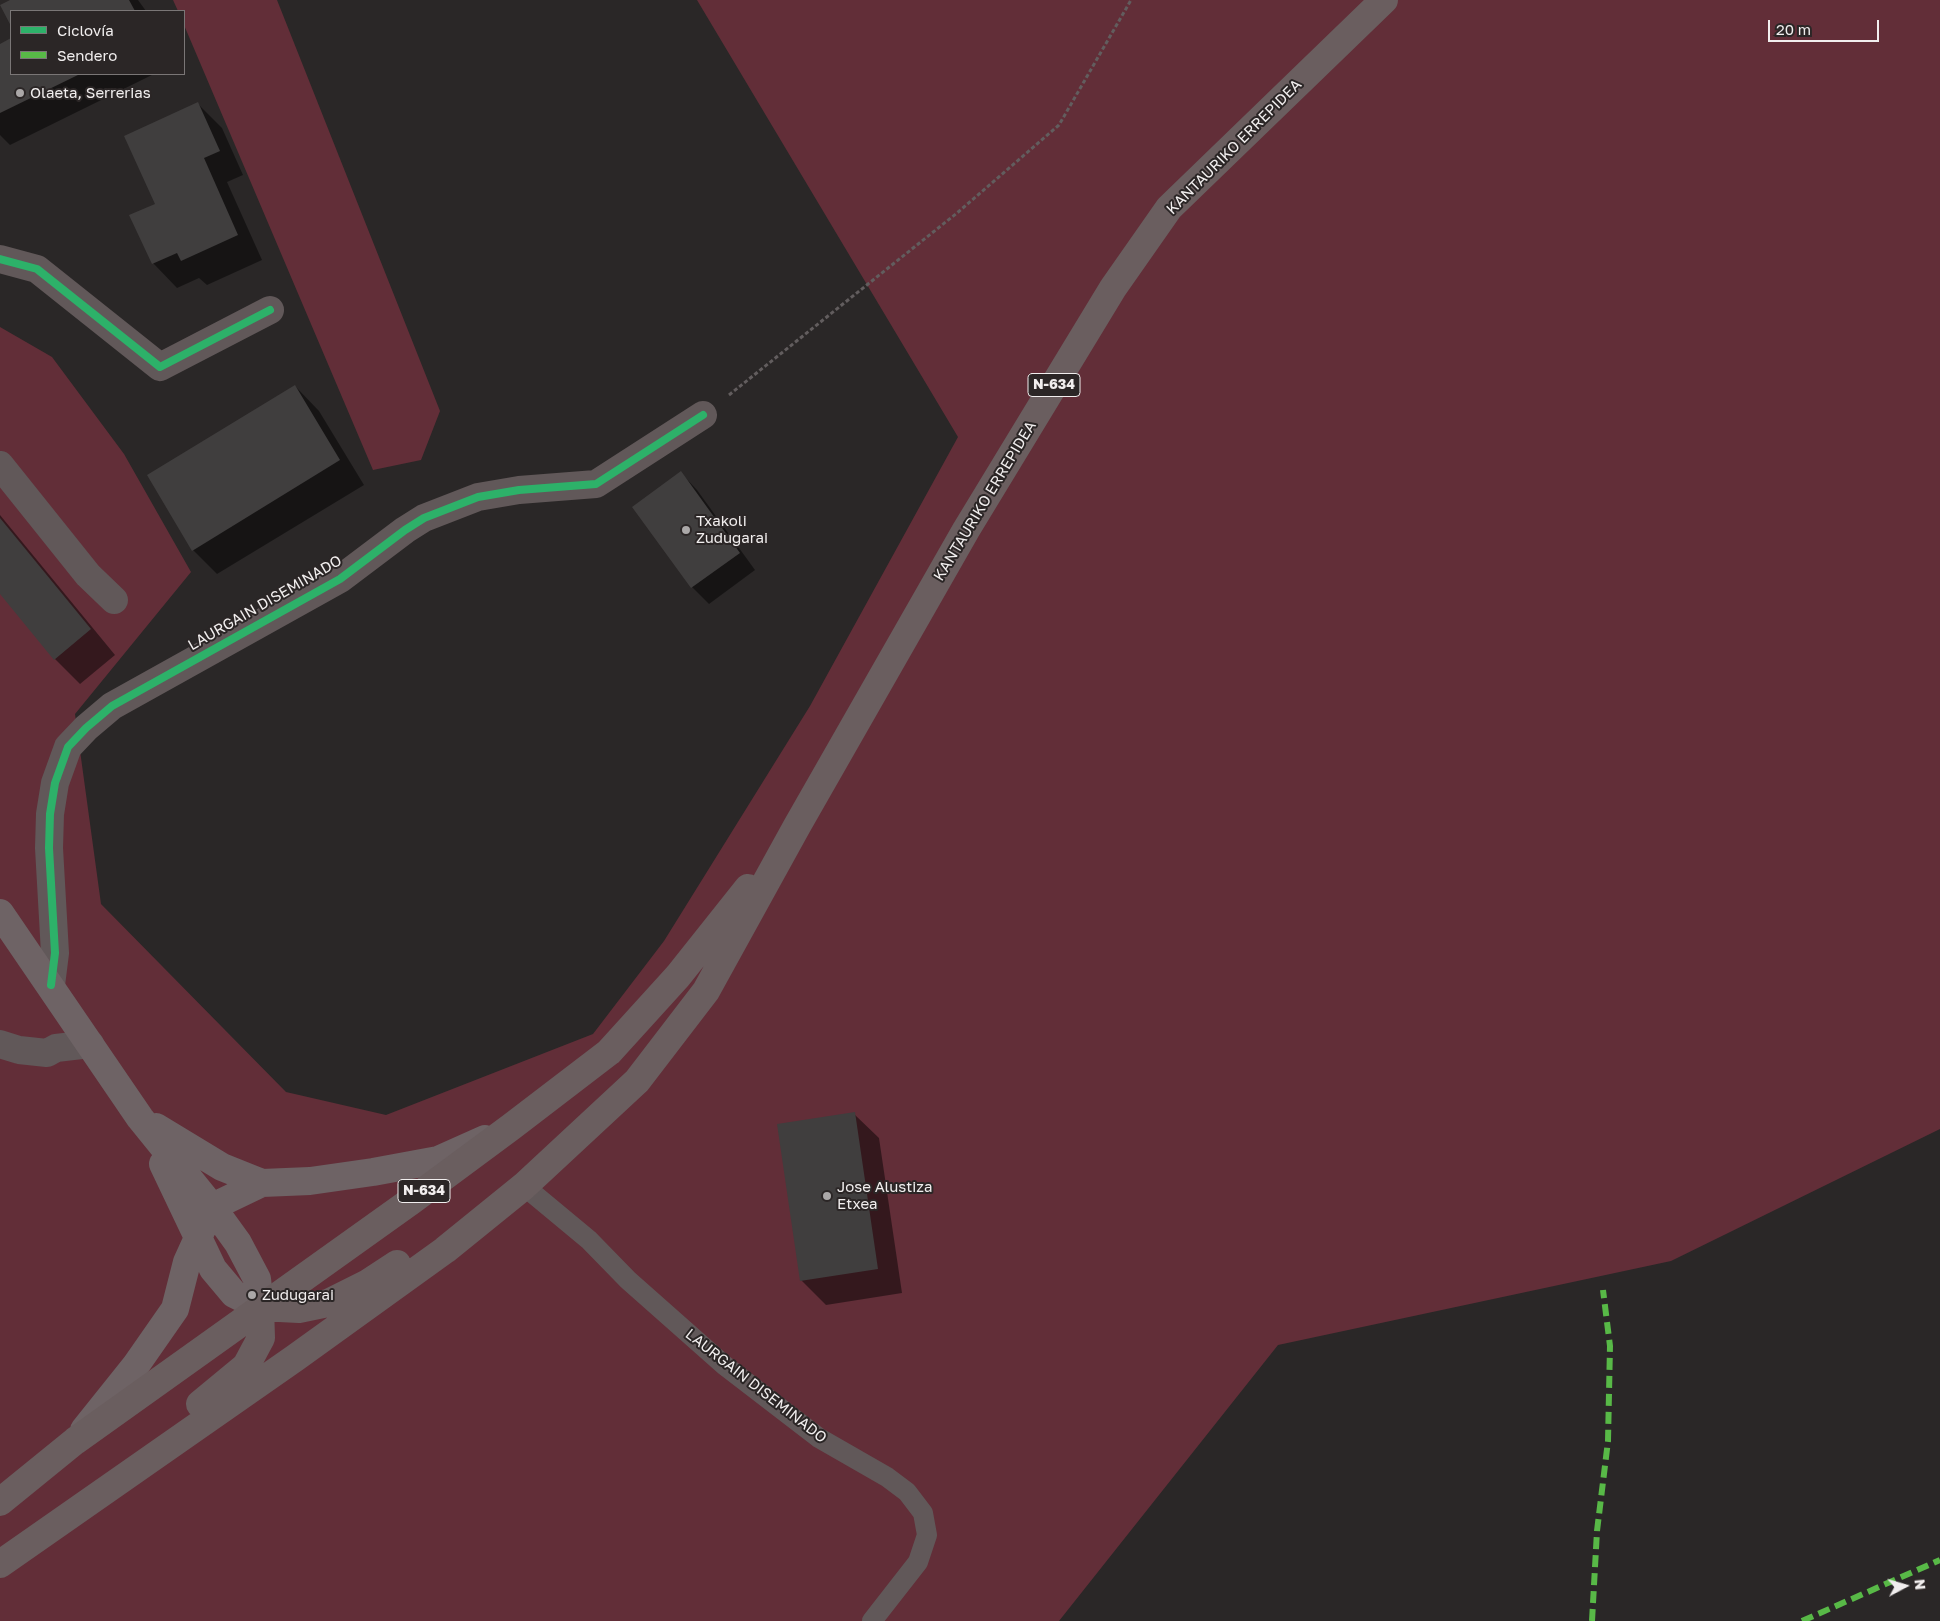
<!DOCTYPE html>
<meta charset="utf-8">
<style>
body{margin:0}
#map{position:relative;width:1940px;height:1621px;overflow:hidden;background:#2a2727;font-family:"Golos Text",sans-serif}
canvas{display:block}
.legend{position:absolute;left:10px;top:10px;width:175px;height:65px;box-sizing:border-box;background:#2b2626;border:1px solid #7a7676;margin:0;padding:6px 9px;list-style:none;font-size:15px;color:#f1eeee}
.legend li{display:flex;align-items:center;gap:10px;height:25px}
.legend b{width:25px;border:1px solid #7a7676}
.north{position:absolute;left:1880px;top:1561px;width:50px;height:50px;-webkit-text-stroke:4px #2b2626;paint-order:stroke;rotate:84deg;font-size:14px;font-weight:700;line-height:20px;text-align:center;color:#f1eeee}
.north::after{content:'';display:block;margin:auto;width:18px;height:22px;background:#f1eeee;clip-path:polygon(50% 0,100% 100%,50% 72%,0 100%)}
.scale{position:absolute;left:1768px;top:20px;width:111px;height:22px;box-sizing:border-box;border:2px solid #f1eeee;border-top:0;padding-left:6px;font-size:15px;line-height:18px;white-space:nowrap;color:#f1eeee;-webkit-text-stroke:4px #2b2626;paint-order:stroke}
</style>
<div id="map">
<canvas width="1940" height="1621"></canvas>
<ul class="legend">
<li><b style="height:6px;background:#2db169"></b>Ciclovía</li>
<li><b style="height:6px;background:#58b947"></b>Sendero</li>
</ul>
<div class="north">N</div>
<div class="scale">20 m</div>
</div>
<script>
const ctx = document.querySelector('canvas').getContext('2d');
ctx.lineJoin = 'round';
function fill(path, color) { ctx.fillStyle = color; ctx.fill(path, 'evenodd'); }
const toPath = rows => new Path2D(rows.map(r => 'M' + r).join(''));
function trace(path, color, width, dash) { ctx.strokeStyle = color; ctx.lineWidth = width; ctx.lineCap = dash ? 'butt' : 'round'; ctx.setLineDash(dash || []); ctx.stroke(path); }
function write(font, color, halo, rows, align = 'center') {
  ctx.font = font + ' "Golos Text",sans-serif'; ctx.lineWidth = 4; ctx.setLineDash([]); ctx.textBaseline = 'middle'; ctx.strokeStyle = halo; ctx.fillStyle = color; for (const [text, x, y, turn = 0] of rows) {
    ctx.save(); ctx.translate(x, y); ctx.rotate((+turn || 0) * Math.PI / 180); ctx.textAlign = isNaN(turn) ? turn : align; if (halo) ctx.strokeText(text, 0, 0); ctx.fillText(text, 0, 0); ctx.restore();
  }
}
const green = toPath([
 [173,0,277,0,440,411,421,460,373,470,184,25,184,11,178,11],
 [697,0,1940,0,1940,1129,1671,1261,1278,1345,1059,1621,0,1621,0,327,52,357,124,454,191,572,75,714,101,904,286,1092,386,1115,593,1034,664,941,810,706,958,437]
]);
const shadow = toPath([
 [13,0,138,0,146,11,11,11,11,23,2,5],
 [11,39,11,74,154,74,10,145,0,135,0,45],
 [198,104,222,128,243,175,227,182,262,260,207,285,199,278,177,288,153,263,156,204],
 [295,386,319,411,364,485,217,574,193,550],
 [681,473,697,490,755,570,709,604,692,587,634,507],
 [0,515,115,655,80,684,55,659,0,592],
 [854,1114,879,1138,902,1293,826,1305,801,1280]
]);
const building = toPath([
 [10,0,129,0,135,11,11,11,11,26,0,5],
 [11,38,11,74,80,74,0,113,0,44],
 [198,102,220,151,204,158,238,235,181,261,177,253,152,264,129,215,155,204,124,136],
 [295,385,340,460,192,551,147,475],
 [681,471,740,553,691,588,632,507],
 [0,518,91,629,54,660,0,594],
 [855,1112,878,1269,800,1281,777,1124]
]);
const path = toPath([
 [729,395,957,213,1059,125,1131,0]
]);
const lane = toPath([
 [524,1186,589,1240,628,1280,724,1365,819,1438,887,1477,907,1492,923,1513,927,1535,918,1562,872,1621]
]);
const street = toPath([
 [0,259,37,269,160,367,270,310],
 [0,465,88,575,114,600],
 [51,985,55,953,49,848,50,814,55,783,68,747,86,728,112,706,340,579,405,530,424,518,478,497,519,490,596,484,703,415],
 [0,1044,19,1050,47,1053,56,1048,90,1044]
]);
const secondary = toPath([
 [0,913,140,1118,212,1207,238,1243,257,1279,260,1307],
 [156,1127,222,1167,262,1183,310,1181,373,1172,438,1160,485,1139],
 [163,1164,213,1269,234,1294,260,1307],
 [84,1430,136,1365,175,1309,187,1262,212,1207,262,1183]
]);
const highway = toPath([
 [200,1404,246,1366,261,1338,260,1307,299,1309,328,1303,368,1283,397,1264],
 [0,1502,75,1441,411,1201,511,1127,609,1052,678,976,748,888],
 [0,1564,295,1358,445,1250,524,1186,637,1081,706,991,797,826,966,530,1113,288,1169,208,1384,0]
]);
const quiet = toPath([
 [1592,1621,1597,1531,1608,1441,1610,1346,1603,1290],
 [1802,1621,1940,1560]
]);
const cycleway = toPath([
 [0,259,37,269,160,367,270,310],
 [51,985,55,953,49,848,50,814,55,783,68,747,86,728,112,706,340,579,405,530,424,518,478,497,519,490,596,484,703,415]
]);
const markers = [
 [20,93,5,"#aba8a8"],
 [686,530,5,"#aba8a8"],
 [827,1196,5,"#aba8a8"],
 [252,1295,5,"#aba8a8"]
];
const shields = [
 [1054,385,52],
 [424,1191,52]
];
const shieldNames = [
 ["N-634",1054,385],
 ["N-634",424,1191]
];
const poiNames = [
 ["Olaeta, Serrerias",30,93],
 ["Txakoli",696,521],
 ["Zudugarai",696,538],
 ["Jose Alustiza",837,1187],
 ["Etxea",837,1204],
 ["Zudugarai",262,1295]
];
const streetNames = [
 ["KANTAURIKO ERREPIDEA",1234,147,-45],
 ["KANTAURIKO ERREPIDEA",985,501,-59],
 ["LAURGAIN DISEMINADO",265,603,-30],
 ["LAURGAIN DISEMINADO",756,1386,38]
];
fill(green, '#622e38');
fill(shadow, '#0007');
fill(building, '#403e3e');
trace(path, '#625d5e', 3, [4, 2.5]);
trace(lane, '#615859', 20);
trace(street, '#615859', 28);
trace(secondary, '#6e6365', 28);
trace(highway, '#6a5e5f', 28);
trace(quiet, '#58b947', 6, [12, 6]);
trace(cycleway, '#2db169', 8);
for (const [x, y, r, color] of markers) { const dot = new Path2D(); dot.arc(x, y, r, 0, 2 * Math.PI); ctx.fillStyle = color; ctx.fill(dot); trace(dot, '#2b2626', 2); }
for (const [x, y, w] of shields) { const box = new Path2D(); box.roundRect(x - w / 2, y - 11.5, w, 23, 4); ctx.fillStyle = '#2b2626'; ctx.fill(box); trace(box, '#f1eeee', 1); }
write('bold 14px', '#f1eeee', null, shieldNames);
write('15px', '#f1eeee', '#2b2626', poiNames, 'left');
write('15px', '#f1eeee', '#2b2626', streetNames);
</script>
